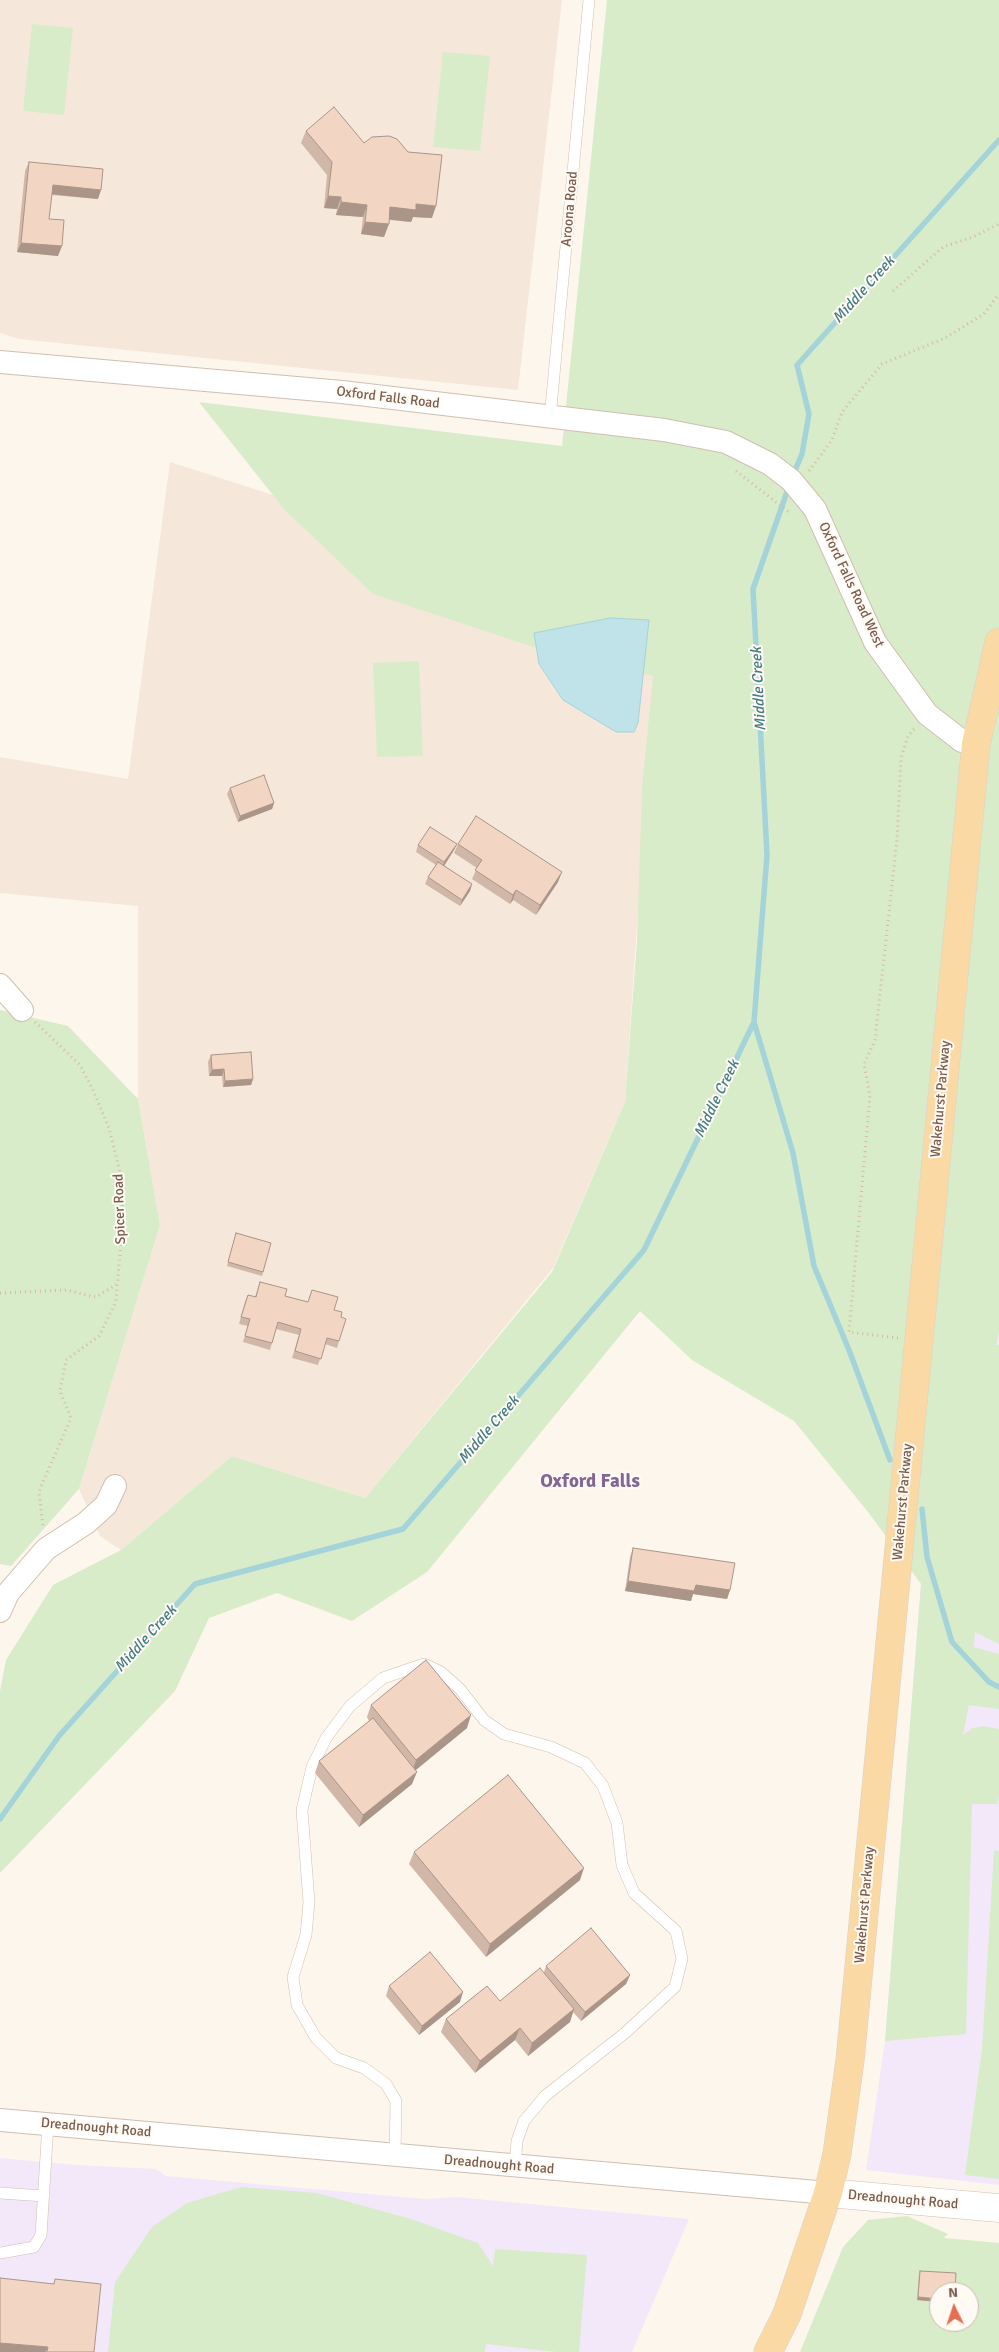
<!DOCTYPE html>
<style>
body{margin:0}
#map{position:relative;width:999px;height:2352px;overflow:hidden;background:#fdf6ec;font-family:Signika,sans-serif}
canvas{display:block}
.north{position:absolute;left:929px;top:2282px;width:50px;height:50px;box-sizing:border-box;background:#fffaf3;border:1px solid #cabbb1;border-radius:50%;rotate:356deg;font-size:14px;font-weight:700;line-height:20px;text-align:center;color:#7a5c4d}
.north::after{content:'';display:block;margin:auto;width:18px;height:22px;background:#e76f51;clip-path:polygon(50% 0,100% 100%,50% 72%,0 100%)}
</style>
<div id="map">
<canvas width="999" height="2352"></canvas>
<div class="north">N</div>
</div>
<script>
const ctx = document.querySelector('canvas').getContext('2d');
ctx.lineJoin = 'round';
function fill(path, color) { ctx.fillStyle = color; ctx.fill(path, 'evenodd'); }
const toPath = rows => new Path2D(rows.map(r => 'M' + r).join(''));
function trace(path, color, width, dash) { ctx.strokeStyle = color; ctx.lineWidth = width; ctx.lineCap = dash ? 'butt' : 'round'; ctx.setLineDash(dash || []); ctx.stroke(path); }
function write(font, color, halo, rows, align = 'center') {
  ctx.font = font + ' Signika,sans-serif'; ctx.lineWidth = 4; ctx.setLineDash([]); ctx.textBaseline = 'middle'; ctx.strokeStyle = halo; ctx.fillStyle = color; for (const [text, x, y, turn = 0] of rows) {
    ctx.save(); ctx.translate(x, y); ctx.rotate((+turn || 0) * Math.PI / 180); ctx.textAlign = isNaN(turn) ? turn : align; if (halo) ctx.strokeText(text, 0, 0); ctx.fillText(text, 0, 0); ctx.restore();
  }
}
const residential = toPath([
 [0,0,562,0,518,390,19,339,0,333],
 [170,462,658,618,625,1102,553,1268,365,1498,232,1456,121,1550,100,1536,79,1489,160,1225,138,1099,138,906,0,893,0,757,128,779]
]);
const education = toPath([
 [999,1330,999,2185,866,2170,885,2041,921,1584,997,1345],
 [0,2158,76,2165,156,2169,166,2176,425,2199,456,2197,689,2219,632,2352,0,2352]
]);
const green = toPath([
 [607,0,999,0,999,1330,997,1345,999,1345,999,1644,975,1632,974,1647,999,1654,999,1709,969,1705,963,1735,973,1728,984,1726,999,1729,999,1798,997,1804,972,1804,966,2034,885,2041,921,1584,868,1512,794,1421,692,1360,640,1311,427,1572,352,1621,277,1593,209,1618,175,1691,0,1873,0,1691,6,1660,53,1585,121,1550,232,1456,365,1498,552,1272,625,1102,637,941,642,788,653,676,527,645,373,594,284,509,199,402,562,446],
 [32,24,73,28,64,115,23,111],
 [443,52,490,56,480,151,433,147],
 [419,661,423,756,377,757,373,663],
 [0,1010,68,1026,138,1099,160,1225,79,1489,11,1566,0,1564],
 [994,1850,999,1851,999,2179,965,2175,982,2049],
 [241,2187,317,2193,411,2219,478,2243,493,2266,495,2249,587,2255,579,2352,557,2352,486,2344,485,2352,108,2352,115,2282,152,2227,187,2203],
 [907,2216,948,2234,944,2238,999,2243,999,2352,800,2352,843,2247,868,2220],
 [939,2292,969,2292,969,2322,939,2322]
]);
const water = toPath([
 [610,618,649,620,638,723,634,732,616,732,563,700,539,664,534,633,610,618]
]);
const stream = toPath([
 [793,475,802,454,809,414,797,365,999,140],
 [754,1022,793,1153,814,1266,849,1350,890,1460],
 [922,1509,927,1557,952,1642,989,1682,999,1687],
 [0,1819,59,1736,195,1584,403,1529,644,1250,754,1022,767,855,753,589,789,486]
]);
const path = toPath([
 [893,291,943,247,973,237,999,224],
 [736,471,790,513],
 [809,471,832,440,842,412,882,364,945,338,984,314,999,294],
 [35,1022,80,1065,93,1090,109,1128,120,1172,123,1216,116,1302,99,1336,66,1360,60,1391,71,1418,39,1491,43,1528],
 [0,1293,66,1290,96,1297,119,1283],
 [898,1338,849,1332,870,1096,864,1064,875,1040,897,839,901,758,908,736,914,729]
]);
const service = toPath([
 [550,418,589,0],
 [395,2155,396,2101,386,2084,364,2068,336,2058,316,2038,297,2005,293,1977,306,1935,309,1902,302,1810,312,1767,326,1738,350,1706,383,1678,424,1664,441,1672,460,1689,484,1720,504,1734,551,1747,585,1763,603,1786,617,1823,622,1865,634,1893,676,1931,682,1959,675,1987,625,2033,545,2096,524,2121,517,2141,515,2166],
 [0,2193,44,2196],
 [0,2253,34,2247,41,2235,48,2124]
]);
const minor = toPath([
 [0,362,342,392,664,430,726,442,770,464,791,480,815,509,875,642,927,714,962,741,976,744],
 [0,985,22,1010],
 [0,1611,8,1593,46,1549,86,1523,106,1505,115,1486],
 [0,2120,828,2193]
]);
const tertiary = toPath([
 [828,2193,999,2208]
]);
const primary = toPath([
 [768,2352,787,2314,828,2193,837,2154,850,2060,976,744,999,642]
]);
const wall = toPath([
 [306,131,364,143,432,218,413,217,411,222,389,220,384,237,361,234,363,217,336,215,337,209,324,208,327,175,301,143],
 [29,162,98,199,52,195,49,219,58,256,17,252,25,171],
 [230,788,274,803,272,809,238,822,227,794],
 [457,844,454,850,444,866,472,884,470,891,460,906,425,884,428,877,436,865,416,852,418,845],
 [458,844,558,882,536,915,513,900,510,904,472,879,477,868,454,853],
 [211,1055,253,1079,251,1085,223,1087,222,1076,209,1076,208,1062],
 [236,1233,271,1243,262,1276,227,1266],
 [260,1282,285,1296,308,1302,312,1290,334,1310,341,1317,339,1341,337,1348,325,1344,318,1365,292,1358,299,1335,276,1329,270,1350,243,1342,248,1326,239,1324,245,1302,248,1295,255,1297],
 [633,1548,730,1590,727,1599,693,1594,691,1601,625,1591,630,1557],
 [371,1705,467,1728,416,1770,412,1784,359,1827,315,1773,319,1761,369,1721,367,1717],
 [414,1852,580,1880,486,1957,409,1864],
 [546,1966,630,1975,626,1984,581,2021,573,2012,570,2022,528,2056,515,2040,475,2073,441,2032,446,2019,500,2001,544,1972],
 [389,1986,460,2002,419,2035,386,1996],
 [920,2271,939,2292,939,2302,917,2300,919,2274]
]);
const shadedWall = toPath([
 [53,185,101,190,98,199,49,194],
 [328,196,341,197,337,209,324,208],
 [341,202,367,205,363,217,336,215],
 [416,204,436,206,432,218,413,217,411,222,386,219,390,207],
 [365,222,389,224,384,237,361,234],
 [21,243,62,246,58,256,17,252],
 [274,803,272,809,238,822,240,816],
 [457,844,454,850,442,869,444,862],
 [562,872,558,882,536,915,540,905],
 [472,884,470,891,460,906,462,900],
 [516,890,513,900,510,904,513,895],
 [224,1069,222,1076,209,1076,212,1070],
 [253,1079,251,1085,223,1087,225,1081],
 [628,1581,696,1585,730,1590,727,1599,693,1594,691,1601,625,1591],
 [471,1715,467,1728,412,1773,416,1760],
 [417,1772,412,1784,359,1827,363,1815],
 [584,1868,580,1880,486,1957,490,1944],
 [630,1975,626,1984,581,2021,585,2012],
 [463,1992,460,2002,419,2035,422,2026],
 [574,2009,570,2022,528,2056,532,2043],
 [520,2028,515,2040,475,2073,480,2061],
 [918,2297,939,2299,939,2302,917,2300],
 [0,2343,48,2347,46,2352,0,2352]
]);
const building = toPath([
 [334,107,364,143,372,137,389,136,397,139,408,152,442,155,436,206,416,204,416,210,390,207,389,224,365,222,367,205,341,202,341,197,328,196,332,162,306,131,334,107],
 [29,162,103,169,101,190,53,185,49,219,64,220,62,246,21,243,29,162],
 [264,775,274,803,240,816,230,788,264,775],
 [476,816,562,872,540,905,516,890,513,895,475,870,482,860,458,844,476,816],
 [430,827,457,844,444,862,418,845,430,827],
 [438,862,472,884,462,900,428,877,438,862],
 [251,1052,253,1079,225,1081,224,1069,212,1070,211,1055,251,1052],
 [236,1233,271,1243,263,1272,228,1262,236,1233],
 [260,1282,287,1289,285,1296,308,1302,312,1290,338,1297,334,1310,342,1312,341,1317,346,1319,339,1341,327,1338,321,1359,295,1351,301,1329,278,1322,272,1343,245,1336,250,1319,241,1317,248,1295,256,1297,260,1282],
 [633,1548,735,1563,730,1590,696,1585,694,1591,628,1581,633,1548],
 [426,1660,471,1715,416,1760,371,1705,426,1660],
 [373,1718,417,1772,363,1815,319,1761,373,1718],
 [508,1775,584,1868,490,1944,414,1852,508,1775],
 [591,1928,630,1975,585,2012,546,1966,591,1928],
 [430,1952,463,1992,422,2026,389,1986,430,1952],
 [540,1968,574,2009,532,2043,520,2028,480,2061,446,2019,487,1986,500,2001,540,1968],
 [920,2271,956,2273,955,2292,939,2292,939,2299,918,2297,920,2271],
 [0,2278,54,2284,55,2279,101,2284,94,2352,47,2352,48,2347,0,2343,0,2278]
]);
const streetNames = [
 ["Aroona Road",570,209,-85],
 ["Oxford Falls Road",388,398,7],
 ["Oxford Falls Road West",851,585,65],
 ["Wakehurst Parkway",941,1099,-85],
 ["Spicer Road",120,1209,-92],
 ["Wakehurst Parkway",903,1502,-85],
 ["Wakehurst Parkway",865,1905,-85],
 ["Dreadnought Road",96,2128,5],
 ["Dreadnought Road",499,2165,5],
 ["Dreadnought Road",903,2200,5]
];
const waterNames = [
 ["Middle Creek",864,290,-48],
 ["Middle Creek",759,689,-93],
 ["Middle Creek",717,1099,-64],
 ["Middle Creek",489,1430,-49],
 ["Middle Creek",146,1639,-48]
];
const districtNames = [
 ["Oxford Falls",590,1482]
];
fill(residential, '#f5e8da');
fill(education, '#f3e8fa');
fill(green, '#d8ecc9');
fill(water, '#bfe3e8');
trace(water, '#a5d3da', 1);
trace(stream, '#a5d3da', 5.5);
trace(service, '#d1beb0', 12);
trace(minor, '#d1beb0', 24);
trace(tertiary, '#d1beb0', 29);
trace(primary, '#dad1cd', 29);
trace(path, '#d9b8a5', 3, [1, 4]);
trace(service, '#fff', 11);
trace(minor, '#fff', 22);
trace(tertiary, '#fff', 28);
trace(primary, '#fbd9a5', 28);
fill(wall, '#d1b7a8');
fill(shadedWall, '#aa9588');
fill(building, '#f3d5c3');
trace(building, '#aa9588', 1);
write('14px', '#7a5c4d', '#fffaf3', streetNames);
write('italic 15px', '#437c86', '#fffaf3', waterNames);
write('bold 19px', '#846695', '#fffaf3', districtNames);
</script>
